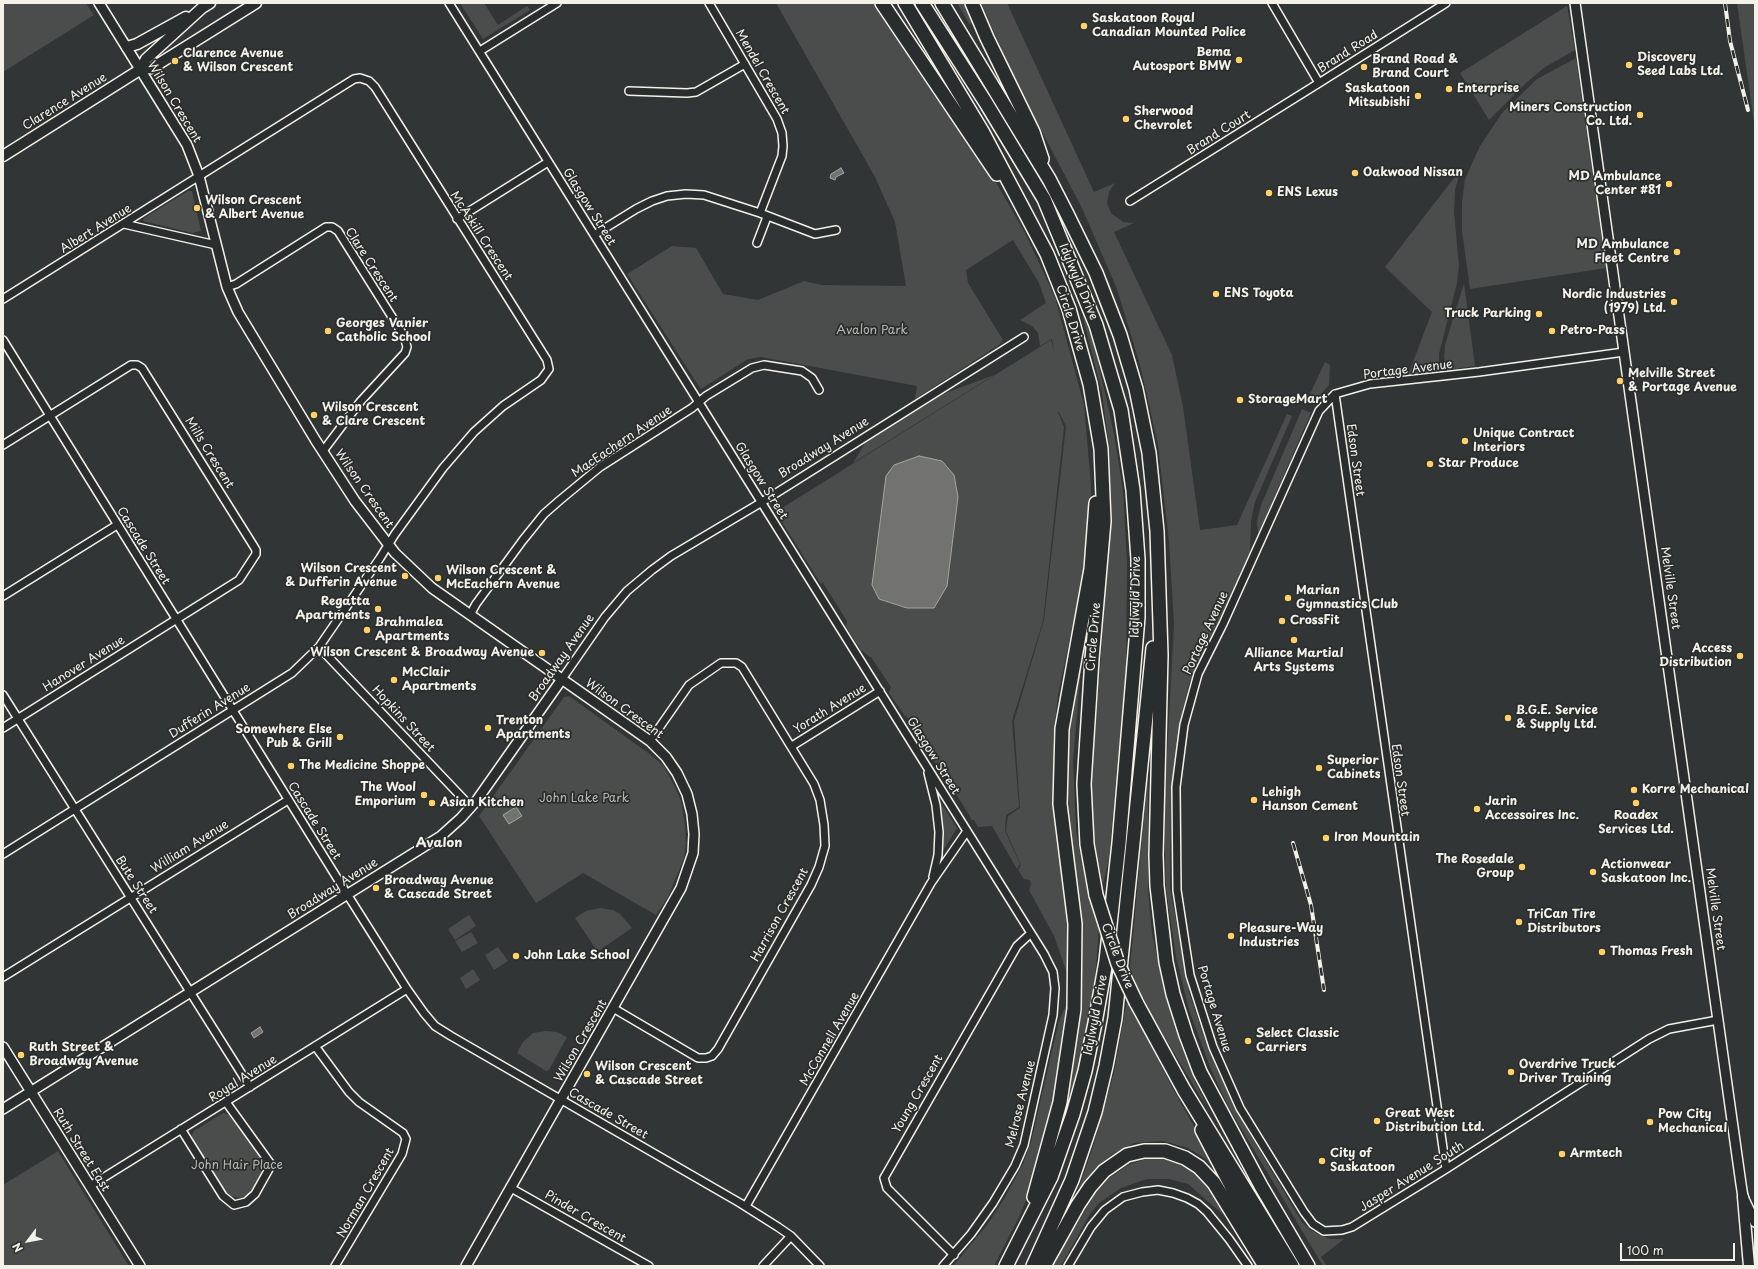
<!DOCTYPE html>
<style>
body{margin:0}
#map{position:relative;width:1758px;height:1269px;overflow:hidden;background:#323535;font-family:"Playpen Sans",sans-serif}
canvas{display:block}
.frame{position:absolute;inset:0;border:4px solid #f4f1e8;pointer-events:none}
.north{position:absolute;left:8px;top:1221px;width:40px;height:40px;-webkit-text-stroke:3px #2a2d2e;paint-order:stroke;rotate:238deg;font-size:11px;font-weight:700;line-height:16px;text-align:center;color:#f4f1e8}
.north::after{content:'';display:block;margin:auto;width:14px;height:18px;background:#f4f1e8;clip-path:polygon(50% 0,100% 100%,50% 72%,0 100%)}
.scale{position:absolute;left:1620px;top:1243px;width:115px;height:18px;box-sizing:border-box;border:2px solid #f4f1e8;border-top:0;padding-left:5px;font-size:12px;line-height:14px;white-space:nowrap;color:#f4f1e8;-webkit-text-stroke:3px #2a2d2e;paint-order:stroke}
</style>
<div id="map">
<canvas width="1758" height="1269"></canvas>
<div class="frame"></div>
<div class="north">N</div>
<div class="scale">100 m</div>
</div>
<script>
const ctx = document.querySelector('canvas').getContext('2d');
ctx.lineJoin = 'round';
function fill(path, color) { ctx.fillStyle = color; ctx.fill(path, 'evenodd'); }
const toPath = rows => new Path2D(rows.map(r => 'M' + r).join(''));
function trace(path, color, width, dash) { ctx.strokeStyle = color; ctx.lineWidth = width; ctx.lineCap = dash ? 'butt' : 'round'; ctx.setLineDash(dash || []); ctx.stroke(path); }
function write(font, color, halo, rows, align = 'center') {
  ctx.font = font + ' "Playpen Sans",sans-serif'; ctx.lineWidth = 3.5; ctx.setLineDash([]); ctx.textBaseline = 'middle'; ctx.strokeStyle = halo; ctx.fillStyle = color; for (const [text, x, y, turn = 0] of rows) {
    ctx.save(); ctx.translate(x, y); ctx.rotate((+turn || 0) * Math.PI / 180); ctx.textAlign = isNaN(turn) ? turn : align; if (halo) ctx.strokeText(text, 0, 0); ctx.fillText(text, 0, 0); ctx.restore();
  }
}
const green = toPath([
 [3,3,86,3,94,15,3,72],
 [460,3,484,3,498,25,527,6,530,10,483,39],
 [776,3,875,3,994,179,1025,233,1055,297,1084,405,1091,485,1091,521,1079,595,1058,695,1053,740,1055,777,1066,891,1068,976,1054,936,1029,890,1031,885,1030,880,1024,879,1018,870,1021,865,1006,831,1008,816,1020,808,1014,721,1044,620,1066,426,1059,412,1062,412,1058,412,1064,427,1043,621,1012,721,1019,807,1006,815,1005,831,1020,864,1017,869,992,826,978,827,974,820,972,820,938,764,935,763,931,752,925,749,924,741,917,730,911,725,911,721,905,716,889,693,891,687,871,657,870,657,860,649,846,627,847,621,823,583,824,581,821,584,775,511,776,508,780,506,782,508,1051,340,1054,351,1052,339,1040,346,1038,333,1032,326,1020,320,1046,303,1039,283,1013,240,966,270,968,283,1003,340,999,345,915,399,917,386,761,357,748,359,701,389,696,382,627,274,672,246,696,248,723,294,758,300,804,281,822,285,906,286,895,222,875,177],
 [957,3,964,3,972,23,970,25],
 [981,3,1007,3,1094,192,1115,183,1109,192,1107,203,1111,213,1123,222,1134,223,1114,232,1172,355,1183,407,1200,530,1237,525,1287,414,1292,416,1255,502,1251,521,1250,553,1189,684,1181,719,1171,792,1170,887,1189,992,1205,1040,1235,1109,1302,1222,1310,1230,1330,1239,1344,1239,1321,1257,1327,1266,1323,1266,1229,1108,1212,1072,1189,1010,1176,957,1166,889,1164,812,1174,624,1169,542,1158,445,1140,365,1117,289,1082,208,1018,86],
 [1737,3,1755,3,1755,130],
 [1567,6,1575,50,1545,67,1526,83,1489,120,1460,73],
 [1576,58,1606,268,1470,289,1462,231,1462,202,1465,179,1480,146,1502,113,1537,79],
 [1461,169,1455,190,1454,212,1459,266,1457,283,1439,354,1439,372,1408,375,1432,312,1385,267],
 [188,191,192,191,201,231,192,233,143,221,144,218],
 [1464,283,1475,366,1446,370,1444,357,1445,345],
 [1078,298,1095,348,1114,434,1123,490,1127,562,1126,667,1109,858,1103,885,1094,838,1091,789,1109,547,1110,454,1102,393],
 [1325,362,1330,365,1329,385,1320,395,1313,398,1309,396],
 [994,375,853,463,865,443,943,394],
 [1302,409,1311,413,1258,534,1257,521,1261,505],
 [1085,620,1073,761,1076,831,1085,880,1099,930,1093,1000,1082,1055,1066,1109,1064,1108,1073,1060,1078,1018,1071,844,1066,763,1066,738],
 [569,696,651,755,664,766,676,789,681,801,685,825,686,844,684,858,668,897,656,915,583,873,536,903,479,816,564,697],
 [1148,774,1148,891,1152,933,1164,990,1176,1031,1196,1083,1209,1111,1159,1028,1137,986,1130,967],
 [940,801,957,828,941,854,943,827],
 [600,908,613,910,620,914,632,928,600,950,596,949,575,918,586,911],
 [469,915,476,926,455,940,448,929],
 [471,932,478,943,462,952,455,941],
 [498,947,508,961,494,970,485,955],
 [473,969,480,980,466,989,460,978],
 [1127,1000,1177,1096,1223,1178,1206,1159,1188,1148,1163,1141,1134,1143,1113,1154,1094,1170,1081,1188,1079,1187,1092,1150,1114,1073],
 [1068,1005,1058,1084,1033,1184,1019,1217,994,1266,953,1266,987,1225,1004,1199,1023,1164,1031,1142,1059,1021,1065,1007],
 [546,1031,557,1032,567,1037,549,1070,546,1071,517,1053,523,1042,533,1033],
 [223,1113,229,1115,265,1163,262,1175,252,1192,241,1198,230,1196,223,1189,192,1139,192,1135,194,1131],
 [58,1151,59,1153,129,1266,3,1266,3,1185],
 [1151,1157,1174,1159,1194,1171,1209,1186,1257,1266,1227,1218,1188,1184,1169,1179,1147,1179,1121,1188,1099,1203,1090,1214,1061,1266,1052,1266,1095,1194,1109,1178,1128,1165]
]);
const water = toPath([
 [841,168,844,173,836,177,835,180,830,178,831,174,841,168],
 [919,456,942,461,954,475,958,497,947,586,934,608,907,608,879,599,872,585,886,476,894,465,919,456],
 [516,807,522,816,509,824,503,815,516,807],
 [260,1027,263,1032,254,1038,251,1033,260,1027]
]);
const minor = toPath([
 [449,3,1044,954,1053,972,1055,988,1053,1015,1024,1145,1015,1166,993,1203,971,1234,943,1266],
 [1272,3,1319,83,1446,3],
 [480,51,557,3],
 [629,91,687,93,696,92,745,64],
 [1130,201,1319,83],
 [760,213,815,234,836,230],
 [457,219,548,162],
 [124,224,216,245],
 [594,235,636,209,652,201,667,196,686,194,704,195,760,213,782,156,783,146,782,133,777,119,709,3],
 [757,243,767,217],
 [227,287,236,284,326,227,332,227,338,231,404,336,407,347,405,353,360,402,323,451],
 [3,299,354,79,360,78,369,81,375,87,547,360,549,369,541,380,503,406,474,432,443,468,395,534,380,558,319,647,292,673,3,854],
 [3,340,347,894,407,989,424,1013,435,1026,451,1036,740,1203,778,1227,791,1236,820,1266],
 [1624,352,1479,372,1370,384,1335,394,1319,411,1223,624,1198,674,1184,725,1176,787,1177,890,1190,975,1213,1047,1240,1108,1304,1212,1313,1224,1324,1231,1342,1230,1352,1227,1446,1169,1649,1039,1669,1029,1718,1020],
 [1335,394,1446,1169],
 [3,445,131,365,137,365,142,368,253,545,256,550,256,554,239,580,3,728],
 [3,596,117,525],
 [470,615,476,604,523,540,544,514,560,500,600,467,692,408,706,396,752,368,764,365,802,371,812,378,819,390],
 [319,647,471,807],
 [562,679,605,617,627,591,652,570,671,556,762,502,1024,337],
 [3,695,250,1087],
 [792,746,880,691],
 [928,773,936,805,939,832,938,855,933,877],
 [3,977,288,800],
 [613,1008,698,1058,706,1058,712,1056,718,1049,811,885,819,867,825,846,824,825,820,800,814,784,742,667,736,663,721,663,689,685,650,741],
 [315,1046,349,1092,359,1102,403,1133,406,1139,402,1154,335,1266],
 [181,1129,223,1196,234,1205,246,1202,255,1194,269,1169,270,1163,226,1102],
 [90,1186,407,989],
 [511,1188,649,1266],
 [746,1206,931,883,967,831],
 [954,1255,887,1188,884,1178,1017,946,1030,934],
 [763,1266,791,1236],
 [1068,1266,1091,1227,1105,1210,1123,1197,1142,1192,1158,1190,1173,1193,1187,1198,1198,1204,1207,1212,1229,1239,1248,1266]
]);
const tertiary = toPath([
 [99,3,187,145,199,176,227,287,238,312,316,441,355,501,395,553,432,588,650,741,666,757,677,773,687,794,692,814,694,834,693,853,681,888,466,1266],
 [1575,3,1741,1184,1743,1197,1755,1222],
 [3,1047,140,1266],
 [3,1109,441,836,461,818,477,800,562,679]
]);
const secondary = toPath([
 [127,47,137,44,186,17],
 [141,69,146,59,202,8,210,3],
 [3,156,141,69,152,68,256,3],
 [1743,1197,1749,1266]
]);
const motorway = toPath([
 [882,3,997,174],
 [905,3,982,131,1047,254,1069,309,1090,384,1101,449,1104,521,1092,659,1084,784,1087,844,1096,895],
 [922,3,986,103,1044,199,1096,325,1121,410,1133,490,1138,559,1138,617,1119,843,1106,961,1095,1023,1085,1071,1073,1114,1051,1177,1006,1266],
 [942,3,1049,179,1067,214,1096,273,1120,335,1136,389,1149,453,1157,531,1161,655,1156,855,1157,886,1166,962,1173,994,1186,1035,1200,1072,1261,1186,1308,1266],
 [972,3,987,38,1033,132,1042,159],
 [1136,1002,1184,1090,1292,1266],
 [1202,1130,1235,1193,1278,1266],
 [1034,1197,1060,1102,1074,1009,1075,924,1060,804,1062,729,1091,569,1096,503],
 [1033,1266,1072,1180,1095,1112,1106,1066,1115,1018,1153,648],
 [1044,1266,1078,1205,1090,1187,1104,1171,1127,1155,1144,1151,1165,1151,1185,1158,1199,1167,1214,1183,1265,1266]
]);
const rail = toPath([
 [1725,3,1730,41,1748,110],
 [1293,843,1311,905,1324,990]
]);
const motorwayBridge = toPath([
 [1096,895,1118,964,1136,1002]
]);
const markers = [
 [1084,26,4,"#ffd166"],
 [1239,60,4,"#ffd166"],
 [175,61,4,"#ffd166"],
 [1629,65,4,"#ffd166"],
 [1364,67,4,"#ffd166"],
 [1449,89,4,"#ffd166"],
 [1418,96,4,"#ffd166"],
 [1640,115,4,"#ffd166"],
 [1126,119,4,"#ffd166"],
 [1355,173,4,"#ffd166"],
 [1669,184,4,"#ffd166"],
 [1269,193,4,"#ffd166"],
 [197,208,4,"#ffd166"],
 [1677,252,4,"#ffd166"],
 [1216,294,4,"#ffd166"],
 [1674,302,4,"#ffd166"],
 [1539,314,4,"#ffd166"],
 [328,331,4,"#ffd166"],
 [1552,331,4,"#ffd166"],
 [1620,381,4,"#ffd166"],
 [1240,400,4,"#ffd166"],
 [314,415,4,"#ffd166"],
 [1465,441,4,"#ffd166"],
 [1430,464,4,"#ffd166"],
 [405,576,4,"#ffd166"],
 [438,578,4,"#ffd166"],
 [1288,598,4,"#ffd166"],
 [378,609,4,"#ffd166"],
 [1282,621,4,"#ffd166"],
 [367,630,4,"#ffd166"],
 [1294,640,4,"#ffd166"],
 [542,653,4,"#ffd166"],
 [1740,656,4,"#ffd166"],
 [394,680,4,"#ffd166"],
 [1508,718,4,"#ffd166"],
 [488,728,4,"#ffd166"],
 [340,737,4,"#ffd166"],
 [291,766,4,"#ffd166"],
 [1319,768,4,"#ffd166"],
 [1634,790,4,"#ffd166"],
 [424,795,4,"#ffd166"],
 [1254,800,4,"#ffd166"],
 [432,803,4,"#ffd166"],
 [1636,803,4,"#ffd166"],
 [1477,809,4,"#ffd166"],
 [1326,838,4,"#ffd166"],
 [1522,867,4,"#ffd166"],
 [1593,872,4,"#ffd166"],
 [376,888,4,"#ffd166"],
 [1519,922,4,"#ffd166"],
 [1231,936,4,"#ffd166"],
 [1602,952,4,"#ffd166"],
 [516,956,4,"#ffd166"],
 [1248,1041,4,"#ffd166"],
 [21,1055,4,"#ffd166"],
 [1511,1072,4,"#ffd166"],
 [587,1074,4,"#ffd166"],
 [1377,1121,4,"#ffd166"],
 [1650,1122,4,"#ffd166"],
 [1562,1154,4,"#ffd166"],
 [1322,1161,4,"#ffd166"]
];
const poiNames = [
 ["Saskatoon Royal",1092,19],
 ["Canadian Mounted Police",1092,33],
 ["Bema",1231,53,"right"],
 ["Autosport BMW",1231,67,"right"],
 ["Clarence Avenue",183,54],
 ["& Wilson Crescent",183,68],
 ["Discovery",1637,58],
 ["Seed Labs Ltd.",1637,72],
 ["Brand Road &",1372,60],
 ["Brand Court",1372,74],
 ["Saskatoon",1410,89,"right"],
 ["Mitsubishi",1410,103,"right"],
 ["Enterprise",1457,89],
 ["Miners Construction",1632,108,"right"],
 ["Co. Ltd.",1632,122,"right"],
 ["Sherwood",1134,112],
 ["Chevrolet",1134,126],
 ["Oakwood Nissan",1363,173],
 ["MD Ambulance",1661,177,"right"],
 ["Center #81",1661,191,"right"],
 ["ENS Lexus",1277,193],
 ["Wilson Crescent",205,201],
 ["& Albert Avenue",205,215],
 ["MD Ambulance",1669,245,"right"],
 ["Fleet Centre",1669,259,"right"],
 ["ENS Toyota",1224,294],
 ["Nordic Industries",1666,295,"right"],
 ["(1979) Ltd.",1666,309,"right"],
 ["Truck Parking",1531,314,"right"],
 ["Georges Vanier",336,324],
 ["Catholic School",336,338],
 ["Petro-Pass",1560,331],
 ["Melville Street",1628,374],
 ["& Portage Avenue",1628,388],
 ["StorageMart",1248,400],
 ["Wilson Crescent",322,408],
 ["& Clare Crescent",322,422],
 ["Unique Contract",1473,434],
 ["Interiors",1473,448],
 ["Star Produce",1438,464],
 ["Wilson Crescent",397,569,"right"],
 ["& Dufferin Avenue",397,583,"right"],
 ["Wilson Crescent &",446,571],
 ["McEachern Avenue",446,585],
 ["Marian",1296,591],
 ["Gymnastics Club",1296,605],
 ["Regatta",370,602,"right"],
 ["Apartments",370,616,"right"],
 ["CrossFit",1290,621],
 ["Brahmalea",375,623],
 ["Apartments",375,637],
 ["Access",1732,649,"right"],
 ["Distribution",1732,663,"right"],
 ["Wilson Crescent & Broadway Avenue",534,653,"right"],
 ["Alliance Martial",1294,654,"center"],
 ["Arts Systems",1294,668,"center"],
 ["McClair",402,673],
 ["Apartments",402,687],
 ["B.G.E. Service",1516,711],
 ["& Supply Ltd.",1516,725],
 ["Trenton",496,721],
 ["Apartments",496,735],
 ["Somewhere Else",332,730,"right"],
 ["Pub & Grill",332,744,"right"],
 ["Superior",1327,761],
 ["Cabinets",1327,775],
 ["The Medicine Shoppe",299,766],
 ["The Wool",416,788,"right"],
 ["Emporium",416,802,"right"],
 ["Korre Mechanical",1642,790],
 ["Lehigh",1262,793],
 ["Hanson Cement",1262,807],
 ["Jarin",1485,802],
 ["Accessoires Inc.",1485,816],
 ["Asian Kitchen",440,803],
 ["Roadex",1636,816,"center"],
 ["Services Ltd.",1636,830,"center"],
 ["Iron Mountain",1334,838],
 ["The Rosedale",1514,860,"right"],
 ["Group",1514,874,"right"],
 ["Actionwear",1601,865],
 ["Saskatoon Inc.",1601,879],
 ["Broadway Avenue",384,881],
 ["& Cascade Street",384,895],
 ["TriCan Tire",1527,915],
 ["Distributors",1527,929],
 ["Pleasure-Way",1239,929],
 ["Industries",1239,943],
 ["Thomas Fresh",1610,952],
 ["John Lake School",524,956],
 ["Select Classic",1256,1034],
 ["Carriers",1256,1048],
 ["Ruth Street &",29,1048],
 ["Broadway Avenue",29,1062],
 ["Overdrive Truck",1519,1065],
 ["Driver Training",1519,1079],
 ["Wilson Crescent",595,1067],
 ["& Cascade Street",595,1081],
 ["Great West",1385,1114],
 ["Distribution Ltd.",1385,1128],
 ["Pow City",1658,1115],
 ["Mechanical",1658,1129],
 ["City of",1330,1154],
 ["Saskatoon",1330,1168],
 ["Armtech",1570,1154]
];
const streetNames = [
 ["Brand Road",1348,52,-32],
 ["Mendel Crescent",762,72,60],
 ["Clarence Avenue",65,102,-32],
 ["Wilson Crescent",174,102,59],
 ["Brand Court",1219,133,-32],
 ["Glasgow Street",589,207,58],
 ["Albert Avenue",96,229,-32],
 ["McAskill Crescent",481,236,57],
 ["Clare Crescent",371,265,57],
 ["Idylwyld Drive",1078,282,67],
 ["Circle Drive",1070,318,72],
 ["Portage Avenue",1408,370,-7],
 ["MacEachern Avenue",622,442,-34],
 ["Broadway Avenue",824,448,-32],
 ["Mills Crescent",209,453,58],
 ["Edson Street",1355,460,82],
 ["Glasgow Street",761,481,58],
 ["Wilson Crescent",364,489,55],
 ["Cascade Street",143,546,58],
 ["Melville Street",1670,588,82],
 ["Idylwyld Drive",1136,597,-89],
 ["Portage Avenue",1206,633,-65],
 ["Circle Drive",1094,637,-85],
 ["Broadway Avenue",562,658,-55],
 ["Hanover Avenue",84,664,-32],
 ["Wilson Crescent",624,709,36],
 ["Yorath Avenue",830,709,-32],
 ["Dufferin Avenue",210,711,-32],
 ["Hopkins Street",403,719,47],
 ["Glasgow Street",933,756,58],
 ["Edson Street",1400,780,82],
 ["Cascade Street",314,821,58],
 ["William Avenue",190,847,-32],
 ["Bute Street",136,885,57],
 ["Broadway Avenue",333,889,-32],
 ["Melville Street",1715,909,82],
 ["Harrison Crescent",780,915,-61],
 ["Circle Drive",1117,956,69],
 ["Portage Avenue",1214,1009,73],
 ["Idylwyld Drive",1096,1015,-79],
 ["McConnell Avenue",830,1039,-60],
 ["Wilson Crescent",581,1041,-60],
 ["Royal Avenue",243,1079,-32],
 ["Young Crescent",918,1094,-60],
 ["Melrose Avenue",1021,1104,-76],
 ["Cascade Street",608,1114,30],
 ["Ruth Street East",81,1150,58],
 ["Jasper Avenue South",1412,1177,-32],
 ["Norman Crescent",366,1193,-60],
 ["Pinder Crescent",585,1217,30]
];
const parkNames = [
 ["Avalon Park",872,331],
 ["John Lake Park",584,799],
 ["John Hair Place",237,1166]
];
const neighbourhoodNames = [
 ["Avalon",439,843]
];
fill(green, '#4b4d4c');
fill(water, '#727370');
trace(water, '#a6a5a0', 1);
trace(minor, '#f4f1e8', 10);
trace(tertiary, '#f4f1e8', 12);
trace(secondary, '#f4f1e8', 13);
trace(motorway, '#f4f1e8', 16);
trace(minor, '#2a2d2e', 7);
trace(tertiary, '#2a2d2e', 9);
trace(secondary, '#2a2d2e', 10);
trace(motorway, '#2a2d2e', 13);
trace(rail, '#f4f1e8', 4);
trace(rail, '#2a2d2e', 2.5, [8]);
trace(motorwayBridge, '#f4f1e8', 16, []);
trace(motorwayBridge, '#2a2d2e', 13);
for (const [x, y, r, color] of markers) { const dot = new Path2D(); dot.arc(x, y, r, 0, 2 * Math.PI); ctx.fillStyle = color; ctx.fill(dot); trace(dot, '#2a2d2e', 1.5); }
write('bold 12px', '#f4f1e8', '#2a2d2e', poiNames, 'left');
write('12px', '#f4f1e8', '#2a2d2e', streetNames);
write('12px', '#b9b8b1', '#2a2d2e', parkNames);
write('bold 13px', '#f4f1e8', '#2a2d2e', neighbourhoodNames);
</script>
